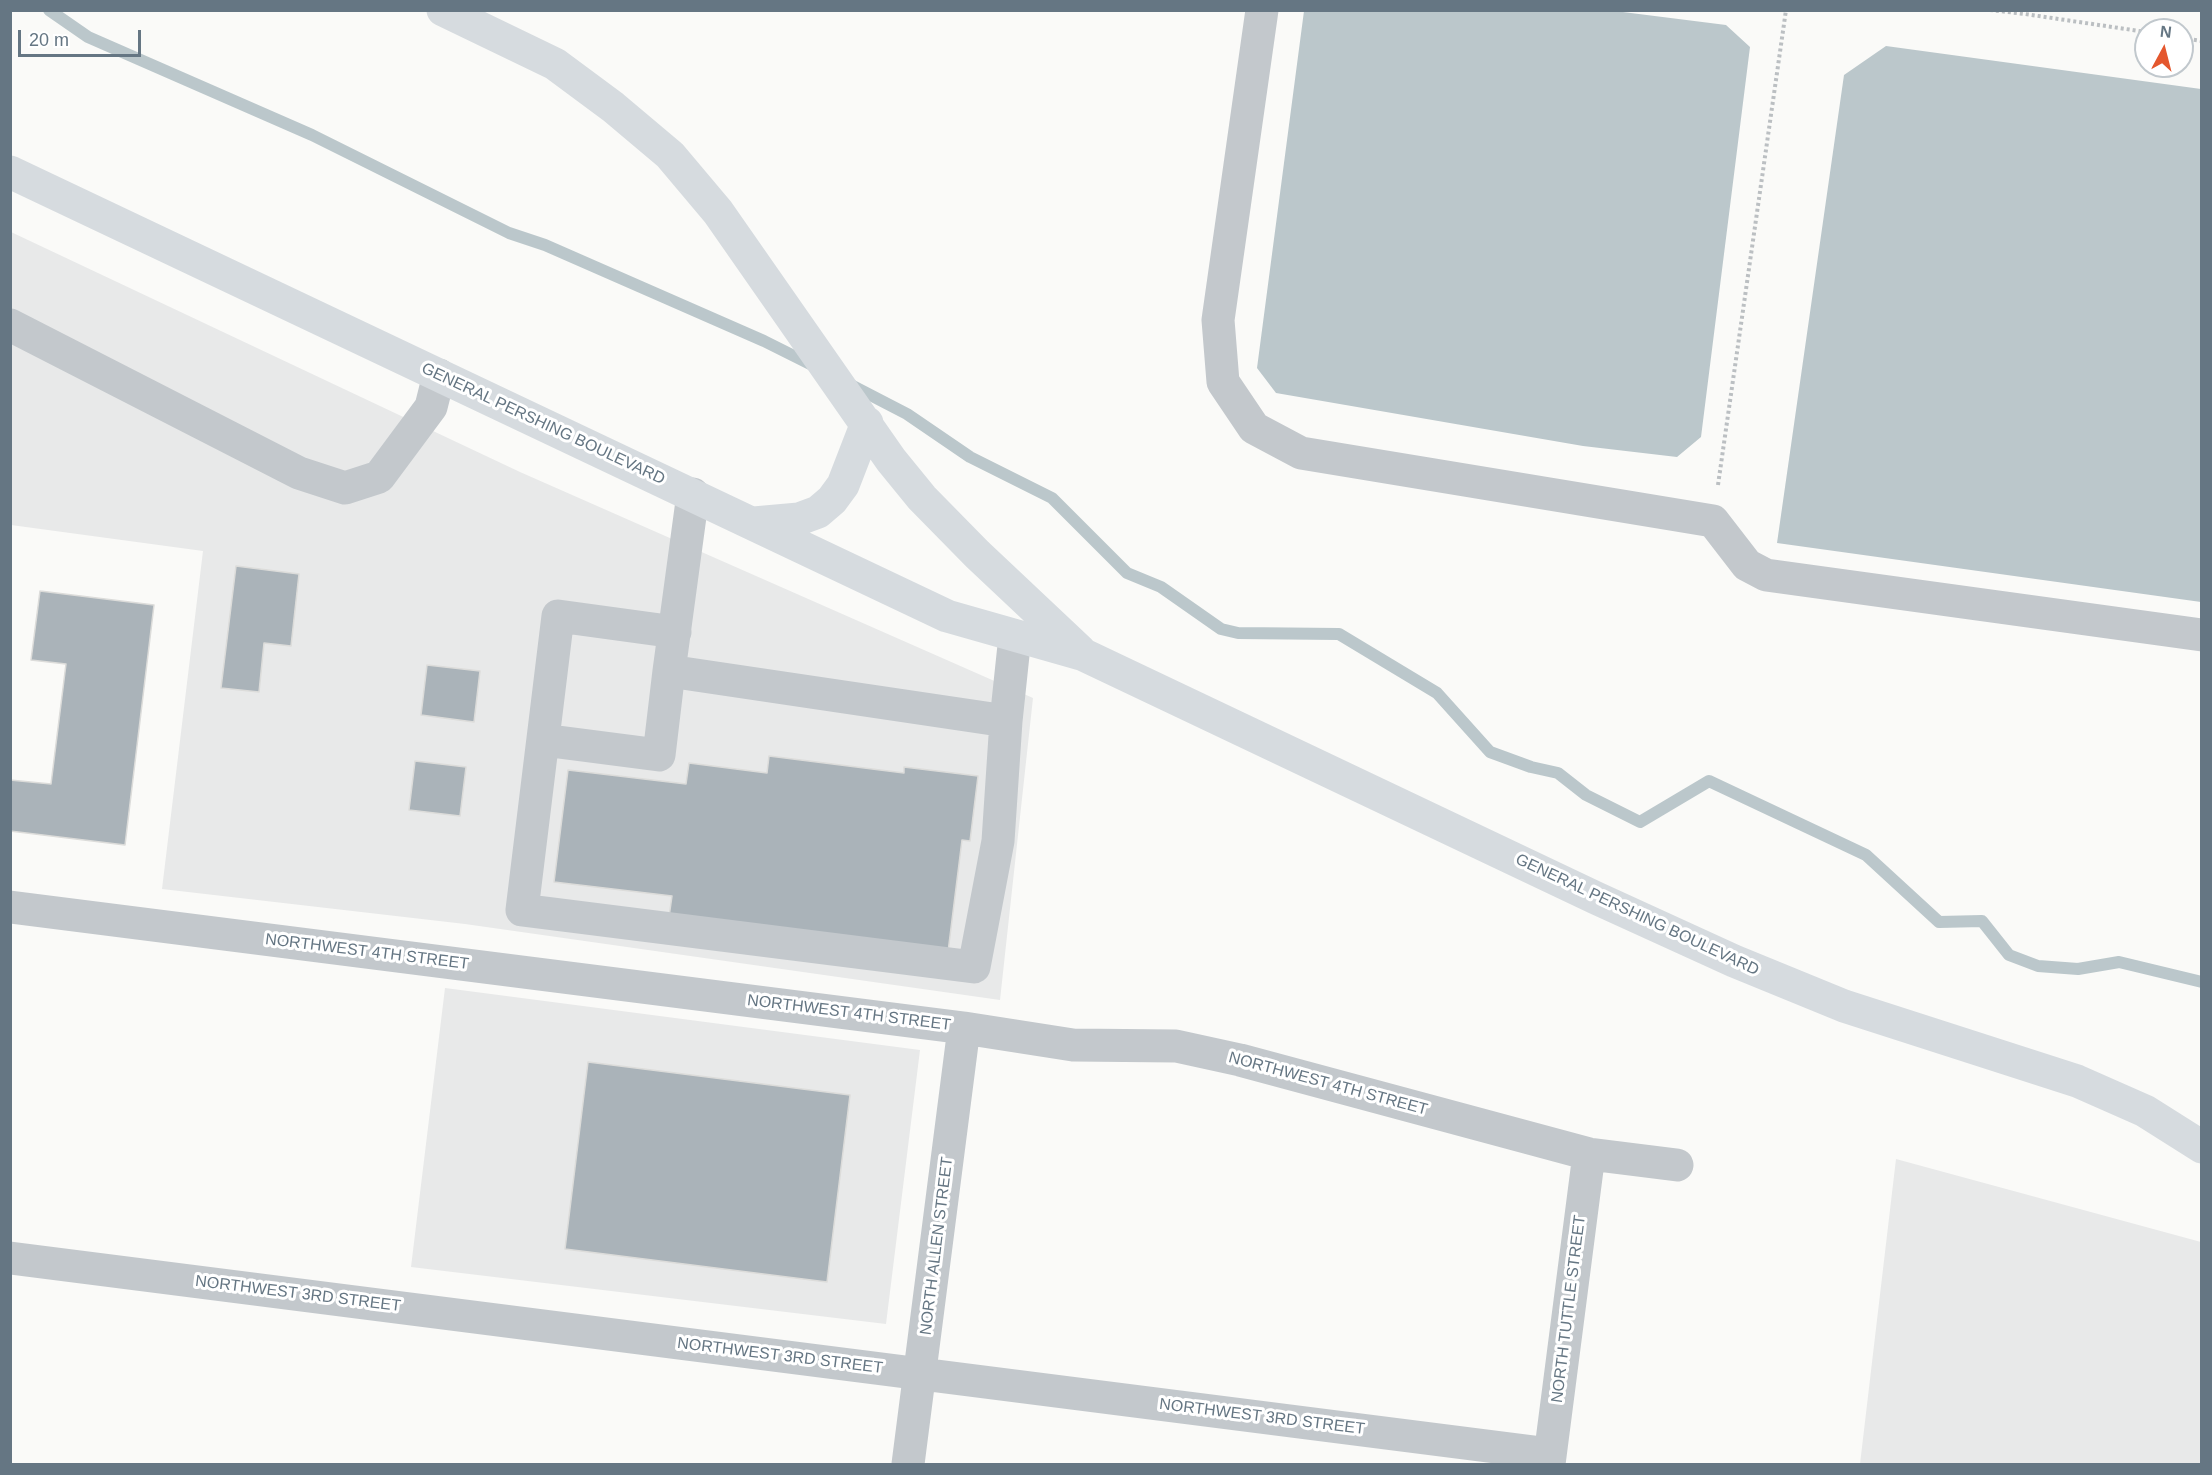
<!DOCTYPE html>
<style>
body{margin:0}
#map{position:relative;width:2212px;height:1475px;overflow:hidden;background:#fafaf8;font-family:Helvetica,sans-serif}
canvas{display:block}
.frame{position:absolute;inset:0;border:12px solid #657683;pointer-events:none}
.north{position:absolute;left:2134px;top:18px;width:60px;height:60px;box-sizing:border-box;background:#fff;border:2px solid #c1c8cd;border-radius:50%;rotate:7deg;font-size:16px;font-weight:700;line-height:24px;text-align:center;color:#657683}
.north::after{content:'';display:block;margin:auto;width:21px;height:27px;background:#e4572e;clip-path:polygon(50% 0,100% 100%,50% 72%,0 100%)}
.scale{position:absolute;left:18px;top:30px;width:123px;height:27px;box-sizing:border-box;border:3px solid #657683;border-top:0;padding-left:8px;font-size:18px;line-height:21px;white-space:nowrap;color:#657683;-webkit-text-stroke:4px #fff;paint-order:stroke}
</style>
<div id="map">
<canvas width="2212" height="1475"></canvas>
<div class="frame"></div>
<div class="north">N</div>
<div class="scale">20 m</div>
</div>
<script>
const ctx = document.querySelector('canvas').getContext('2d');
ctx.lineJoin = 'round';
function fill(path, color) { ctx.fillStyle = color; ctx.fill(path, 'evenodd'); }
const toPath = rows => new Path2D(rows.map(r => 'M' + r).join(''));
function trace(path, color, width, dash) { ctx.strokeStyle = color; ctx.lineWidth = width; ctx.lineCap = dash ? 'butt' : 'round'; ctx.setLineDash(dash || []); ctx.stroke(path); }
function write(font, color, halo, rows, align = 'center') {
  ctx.font = font + ' Helvetica,sans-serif'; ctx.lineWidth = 6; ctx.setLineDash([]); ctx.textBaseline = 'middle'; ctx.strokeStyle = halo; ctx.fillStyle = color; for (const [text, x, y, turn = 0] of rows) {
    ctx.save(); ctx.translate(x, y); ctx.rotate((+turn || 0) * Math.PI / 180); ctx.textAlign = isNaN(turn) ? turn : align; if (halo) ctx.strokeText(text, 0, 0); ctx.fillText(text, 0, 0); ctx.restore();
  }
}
const built = toPath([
 [11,232,520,472,1033,698,1000,1000,465,924,162,889,203,551,11,525],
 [445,988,920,1050,886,1324,411,1267],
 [1896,1159,2201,1242,2201,1464,1860,1464]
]);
const water = toPath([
 [1304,11,1615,11,1726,25,1750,47,1701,437,1677,457,1583,446,1276,393,1257,368],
 [1886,46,2201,89,2201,602,1777,543,1844,75]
]);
const stream = toPath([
 [49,10,88,37,312,135,509,233,545,245,764,341,814,366],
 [851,385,907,414,970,457,1052,498,1127,573,1161,587,1221,629,1238,633,1339,634,1437,693,1490,752,1531,767,1558,773,1586,795,1640,822,1709,781,1866,855,1939,922,1982,921,2009,955,2038,966,2078,969,2119,962,2202,982]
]);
const building = toPath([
 [236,566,299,574,291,646,264,643,259,692,221,688,236,566],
 [40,591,154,605,125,845,10,831,10,780,51,784,66,664,31,660,40,591],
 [427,665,480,671,474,722,421,715,427,665],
 [769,756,904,773,904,767,978,776,970,841,962,840,948,952,669,917,672,896,554,882,568,770,686,784,689,763,767,773,769,756],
 [415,761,466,767,460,816,409,810,415,761],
 [588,1062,850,1095,827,1282,565,1249,588,1062]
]);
const path = toPath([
 [1990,10,2025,14,2146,32],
 [2182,38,2202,41],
 [1718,485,1786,10]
]);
const minor = toPath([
 [1262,10,1218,320,1223,382,1254,428,1301,453,1713,521,1747,565,1766,575,2202,635],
 [10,325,299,473,345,488,379,477,431,407,439,375],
 [693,494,669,671,1006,721,1015,636],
 [675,632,558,616,522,910,974,967,998,841,1006,721],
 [543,740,659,755,669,671],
 [10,907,964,1028,1073,1045,1176,1046,1240,1060,1589,1154,1677,1165],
 [10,1258,1550,1454],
 [908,1464,964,1028],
 [1549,1464,1589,1154]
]);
const major = toPath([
 [443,10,555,64,613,107,670,155,718,212,891,460,922,498,977,554,1080,651],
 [10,172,947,616,1084,655,1596,898,1734,961,1844,1006,2077,1081,2145,1111,2202,1147],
 [754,523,799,519,818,512,832,500,843,485,867,423]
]);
const streetNames = [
 ["GENERAL PERSHING BOULEVARD",543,424,25],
 ["GENERAL PERSHING BOULEVARD",1637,915,25],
 ["NORTHWEST 4TH STREET",367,952,7],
 ["NORTHWEST 4TH STREET",849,1013,7],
 ["NORTHWEST 4TH STREET",1328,1084,15],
 ["NORTH ALLEN STREET",937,1246,-83],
 ["NORTHWEST 3RD STREET",298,1294,7],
 ["NORTH TUTTLE STREET",1569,1309,-83],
 ["NORTHWEST 3RD STREET",780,1356,7],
 ["NORTHWEST 3RD STREET",1262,1417,7]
];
fill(built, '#e8e9e9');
fill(water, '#bbc7cb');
trace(stream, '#bbc7cb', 12);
fill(building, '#aab3b9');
trace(building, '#dcdcda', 1.5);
trace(path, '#bbbfc2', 4, [3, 3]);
trace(minor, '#c3c8cc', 33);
trace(major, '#d6dbdf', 33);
write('16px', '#657683', '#fff', streetNames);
</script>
